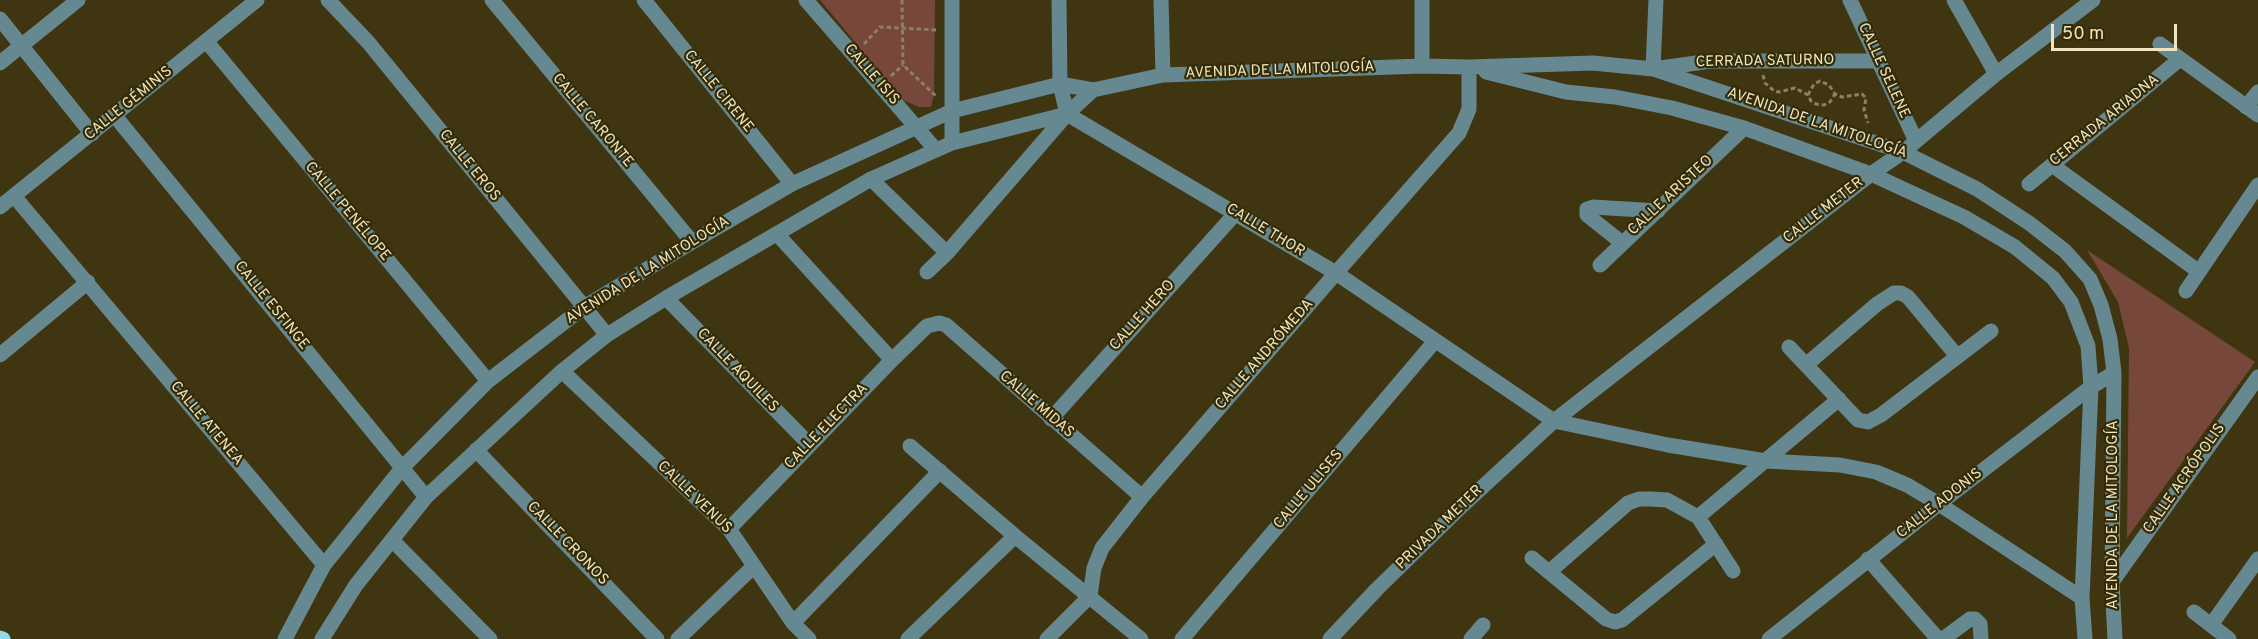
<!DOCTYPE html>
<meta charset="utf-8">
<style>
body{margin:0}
#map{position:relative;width:2258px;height:639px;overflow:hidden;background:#3f3510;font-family:Overpass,sans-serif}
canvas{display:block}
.scale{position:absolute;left:2051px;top:24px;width:126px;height:27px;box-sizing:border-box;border:3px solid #ede4c2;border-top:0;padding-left:8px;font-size:18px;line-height:21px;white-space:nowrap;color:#ede4c2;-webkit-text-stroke:4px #342b04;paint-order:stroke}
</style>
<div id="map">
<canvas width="2258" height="639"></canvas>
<div class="scale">50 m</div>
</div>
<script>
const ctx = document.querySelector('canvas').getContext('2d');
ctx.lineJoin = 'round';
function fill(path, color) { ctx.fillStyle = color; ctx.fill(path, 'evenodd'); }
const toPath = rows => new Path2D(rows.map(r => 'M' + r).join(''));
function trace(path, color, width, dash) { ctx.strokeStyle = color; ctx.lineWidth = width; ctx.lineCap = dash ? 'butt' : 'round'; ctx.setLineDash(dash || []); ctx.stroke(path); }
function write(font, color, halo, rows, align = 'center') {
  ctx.font = font + ' Overpass,sans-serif'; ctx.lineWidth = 4.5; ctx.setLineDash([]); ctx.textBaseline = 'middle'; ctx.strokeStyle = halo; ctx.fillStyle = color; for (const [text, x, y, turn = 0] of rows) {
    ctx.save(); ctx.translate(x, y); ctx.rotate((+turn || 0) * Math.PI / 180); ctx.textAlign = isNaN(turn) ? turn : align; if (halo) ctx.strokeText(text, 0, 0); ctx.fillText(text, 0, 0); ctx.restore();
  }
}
const green = toPath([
 [820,0,935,0,934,94,931,107,919,107,903,100],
 [2087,250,2255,362,2127,538,2129,348,2118,302]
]);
const path = toPath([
 [902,0,903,65,937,97],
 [864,44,880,27,938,30],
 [1763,75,1765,83,1774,91,1779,92,1795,88,1808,95,1811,101,1816,104,1824,105,1830,102,1835,94],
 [891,76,903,65],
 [1808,95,1814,84,1820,81,1829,85,1835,94,1842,97,1862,94,1866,98,1864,110,1868,123]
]);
const minor = toPath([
 [328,0,368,42,607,335],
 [492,0,692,242],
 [644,0,792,184],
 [806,0,936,150],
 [1059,0,1060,84,1067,114,1336,273,1554,421,1668,445,1766,461,1840,465,1876,472,1907,485,1939,504,2082,598],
 [1161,0,1163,75],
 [1422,0,1422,66],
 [1656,0,1653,69,1711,61,1878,61],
 [1850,0,1916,141],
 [1954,0,1996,74],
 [0,19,92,134],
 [207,42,488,381],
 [2160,44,2258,115],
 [0,63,78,0],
 [1486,72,1566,92,1615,97,1672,108,1744,128,1871,174,1964,217,2015,247,2053,278,2071,302,2088,346,2091,387,2082,598,2085,639],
 [2246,107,2258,92],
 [115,116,426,497],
 [952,143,952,0],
 [2052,165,2198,271],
 [871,179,947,253],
 [2029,184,2180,59],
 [14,196,324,565],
 [0,207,257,0],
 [777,234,892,360],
 [1621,242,1587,215,1587,209,1593,207,1658,211],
 [1600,265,1744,128],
 [927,272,947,253,1067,114],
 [2186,291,2258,185],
 [666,298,809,444],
 [1789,347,1858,420,1868,422,1881,415,1991,331],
 [0,355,88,282],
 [1807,364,1877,304,1894,293,1901,293,1908,297,1957,356],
 [562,371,729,529,793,623,809,639],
 [1051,419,1235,214],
 [910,446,1015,536,1141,639],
 [476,450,657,639],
 [1698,517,1839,399],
 [729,529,892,360,927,326,939,323,946,325,1142,497],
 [392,540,490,639],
 [1532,558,1606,619,1615,622,1622,620,1716,544],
 [1868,559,1938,639],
 [1549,572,1628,503,1639,499,1650,499,1667,500,1698,517,1733,571],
 [2112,582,2258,377],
 [2194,612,2229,639],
 [793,623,940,471],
 [2211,625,2258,559],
 [285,639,324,565,403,467,488,381,584,307,692,242,792,184,952,111,1060,84,1093,90,1163,75,1422,66,1469,67,1593,63,1653,69,1903,152,1977,189,2029,223,2065,251,2090,279,2101,305,2110,339,2114,373,2112,582,2115,639],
 [322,639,356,585,426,497,562,371,607,335,666,298,871,179,952,143,1067,114,1093,90],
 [678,639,754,566],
 [908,639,1015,536],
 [1047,639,1090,596,1094,568,1102,548,1142,497,1336,273,1459,133,1469,109,1469,67],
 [1182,639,1435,341],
 [1330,639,1377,589,1463,505,1554,421,1871,174,1903,152,1996,74,2093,0],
 [1471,639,1483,625],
 [1769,639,1939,504,2091,387,2114,373],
 [1943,639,1970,619,1975,619,1980,624,1981,639]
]);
const major = toPath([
 [0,638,3,639]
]);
const streetNames = [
 ["CERRADA SATURNO",1765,62,-1],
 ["AVENIDA DE LA MITOLOGÍA",1280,71,-2],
 ["CALLE SELENE",1883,71,65],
 ["CALLE ISIS",871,75,49],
 ["CALLE CIRENE",718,92,51],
 ["CALLE GÉMINIS",129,104,-39],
 ["CALLE CARONTE",592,121,50],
 ["CERRADA ARIADNA",2105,121,-39],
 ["AVENIDA DE LA MITOLOGÍA",1817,124,19],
 ["CALLE EROS",469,166,51],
 ["CALLE ARISTEO",1671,196,-43],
 ["CALLE METER",1824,211,-38],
 ["CALLE PENÉLOPE",347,212,50],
 ["CALLE THOR",1265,231,31],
 ["AVENIDA DE LA MITOLOGÍA",648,271,-32],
 ["CALLE ESFINGE",271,306,51],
 ["CALLE HERO",1143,316,-48],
 ["CALLE ANDRÓMEDA",1265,355,-49],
 ["CALLE AQUILES",737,371,46],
 ["CALLE MIDAS",1036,405,41],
 ["CALLE ATENEA",206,424,50],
 ["CALLE ELECTRA",827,427,-46],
 ["CALLE ACRÓPOLIS",2185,479,-55],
 ["CALLE ULISES",1309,490,-50],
 ["CALLE VENUS",694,498,44],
 ["CALLE ADONIS",1940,504,-38],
 ["AVENIDA DE LA MITOLOGÍA",2114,515,-90],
 ["PRIVADA METER",1440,528,-44],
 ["CALLE CRONOS",567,544,46]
];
fill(green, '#77473c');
trace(path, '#8c825e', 3, [4.5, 3]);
trace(minor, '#658891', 15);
trace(major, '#8fdaec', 15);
write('15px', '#ede4c2', '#342b04', streetNames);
</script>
